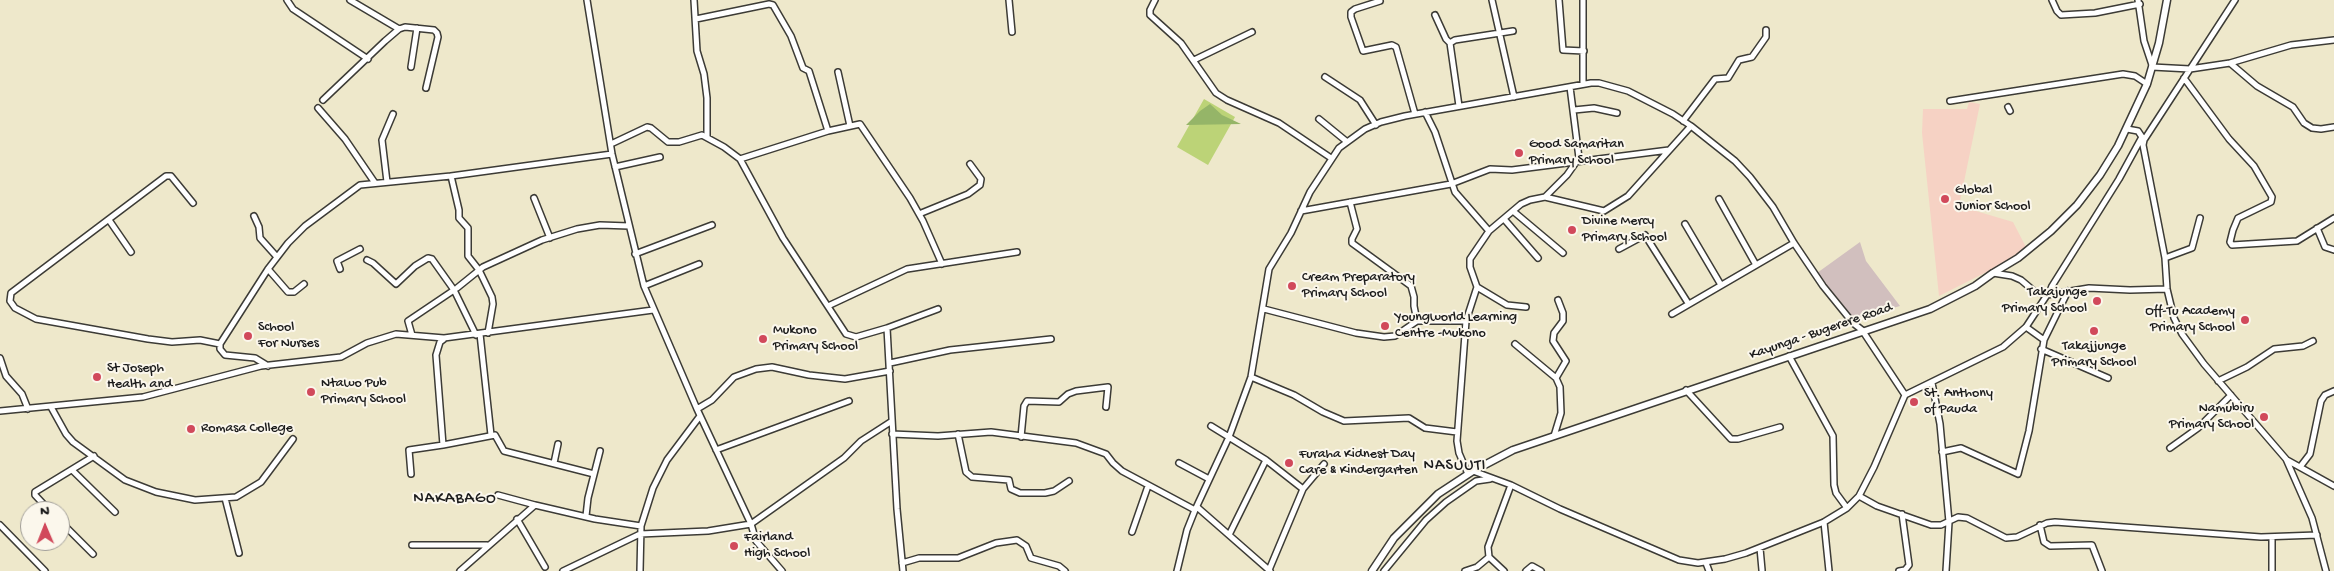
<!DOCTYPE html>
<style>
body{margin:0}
#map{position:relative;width:2334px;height:571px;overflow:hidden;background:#eee8cb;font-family:"Gochi Hand",sans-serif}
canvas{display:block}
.north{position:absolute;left:20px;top:501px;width:50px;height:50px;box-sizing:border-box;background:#fbf7ec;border:1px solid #a29f99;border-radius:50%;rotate:359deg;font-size:14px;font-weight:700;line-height:20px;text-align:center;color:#1c1c1c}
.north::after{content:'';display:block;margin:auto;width:18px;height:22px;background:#d1495b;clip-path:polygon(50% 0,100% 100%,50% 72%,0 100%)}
</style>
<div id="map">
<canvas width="2334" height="571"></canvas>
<div class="north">N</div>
</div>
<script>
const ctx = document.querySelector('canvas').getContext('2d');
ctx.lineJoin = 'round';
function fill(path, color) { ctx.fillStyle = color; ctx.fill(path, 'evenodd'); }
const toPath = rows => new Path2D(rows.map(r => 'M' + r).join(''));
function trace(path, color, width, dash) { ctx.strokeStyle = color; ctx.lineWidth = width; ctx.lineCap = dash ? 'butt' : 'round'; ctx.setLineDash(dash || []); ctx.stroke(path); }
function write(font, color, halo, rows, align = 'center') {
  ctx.font = font + ' "Gochi Hand",sans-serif'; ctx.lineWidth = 4; ctx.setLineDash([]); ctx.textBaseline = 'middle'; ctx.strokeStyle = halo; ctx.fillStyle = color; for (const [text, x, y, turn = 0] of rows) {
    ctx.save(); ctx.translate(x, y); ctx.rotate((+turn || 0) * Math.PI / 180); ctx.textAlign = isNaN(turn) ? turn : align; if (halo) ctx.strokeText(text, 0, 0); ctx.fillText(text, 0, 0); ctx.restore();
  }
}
const built = toPath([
 [1969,102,1980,104,1959,206,2013,222,2028,251,1939,296,1922,133,1923,109,1967,109]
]);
const industrial = toPath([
 [1860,242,1866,261,1900,306,1854,319,1817,273]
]);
const green = toPath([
 [1204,99,1235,117,1208,165,1177,147]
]);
const forest = toPath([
 [1210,104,1222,115,1241,124,1186,125,1200,111]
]);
const minor = toPath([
 [287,0,293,9,368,59],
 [350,0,399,29],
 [587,0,612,154,644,286,697,409,751,524,756,541,782,571],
 [694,0,697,51,704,74,707,98,707,136],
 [1009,0,1012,32],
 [1155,0,1150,10,1150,15,1181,43,1216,93,1227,100,1279,123,1331,158],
 [1492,0,1514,97],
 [1559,0,1563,50,1584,51],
 [1583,0,1583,84],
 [2052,0,2057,11,2061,15,2095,13,2140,4],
 [2138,0,2144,41,2152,65],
 [1380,1,1355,9,1351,12,1351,17,1363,51,1392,45,1396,47,1415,114],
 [1435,15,1446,39,1450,43],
 [696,19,769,4,773,5,791,36,803,68,809,71,828,131],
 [1194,60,1252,32],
 [2230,63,2291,45,2334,40],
 [411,67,417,28],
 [2152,67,2190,69,2230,63,2257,86,2293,107,2304,123,2312,128,2321,129,2334,127],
 [838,72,850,126],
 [1325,77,1360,100,1376,125],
 [2184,78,2229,139,2254,166,2272,197,2271,202,2238,218,2233,230,2230,242,2232,245,2297,241,2334,218],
 [323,100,385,41,399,29,405,27,434,30,437,33,438,37,426,88],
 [1950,101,2123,74,2135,76,2147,84],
 [1459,106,1450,43,1455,40,1513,31],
 [2008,107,2010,111],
 [318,108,345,139,375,183],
 [1574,110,1594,108,1617,113],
 [1425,112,1435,132,1455,192,1489,231],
 [1319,119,1346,141],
 [1683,121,1715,79,1728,78,1739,60,1752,57,1766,37,1766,30],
 [2127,129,2138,131,2144,140,2143,145,2165,258,2167,289,2174,318,2182,334,2204,364,2286,459,2312,518,2326,571],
 [2144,140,2235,0],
 [611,144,647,127,651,128,668,142,679,142,702,135,724,147,740,159,783,238,846,334,856,337,887,328,897,509,903,571],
 [740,159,828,131,860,124,910,198,923,221,942,264],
 [615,167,660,157],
 [451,176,459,210,459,218,468,228,468,256,479,270,492,297,493,304,488,333],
 [387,182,382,140,393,114],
 [1545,197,1567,175,1579,158,1570,87],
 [534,198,550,238],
 [1719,199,1756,265],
 [1350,202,1357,229,1352,239,1352,243,1411,286,1414,297,1414,306,1417,321],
 [193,203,171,176,166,176,11,293,10,301,15,308,36,319,148,339,172,342,200,340,220,344],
 [1301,211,1451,184,1490,169,1512,170,1669,150],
 [1513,211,1563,253],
 [919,214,968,194,980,185,981,179,970,164],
 [254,216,259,227,260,238,277,257],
 [1504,219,1538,258],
 [109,220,131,252],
 [1685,224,1721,285],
 [2317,228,2325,247,2334,250],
 [1619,249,1645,235,1688,303],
 [635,254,712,225],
 [2165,258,2192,248,2200,218],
 [367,260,373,263,396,284,415,266,428,258,432,259,454,290,476,335],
 [268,269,288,292,294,292,304,284],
 [340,269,337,261,360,249],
 [1993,273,2012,276,2021,280,2034,291,2047,295],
 [644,286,699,264],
 [1477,287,1507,305,1526,307],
 [2049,294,2052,286,2119,179,2142,137],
 [828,306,907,269,1017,252],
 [1264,309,1356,333,1384,337,1395,336,1417,321,1466,321],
 [1672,314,1794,243],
 [887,328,938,309],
 [480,334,491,435],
 [412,335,408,321,457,288,483,267,542,240,577,229,600,225,629,226],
 [2044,340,2068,291],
 [1515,344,1556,378,1560,387,1561,413,1554,436],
 [2041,349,2108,378],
 [1789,356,1833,436,1834,485,1836,493,1847,508],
 [0,358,6,376,22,394,28,409],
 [890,363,950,350,1051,339],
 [268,366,255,358,225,355,220,349,220,344,268,269,288,243,305,226,360,185,451,176,612,154],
 [1251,377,1294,395,1323,412,1344,421,1409,418,1425,428,1457,432],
 [1556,378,1566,361,1553,341,1554,333,1563,321,1563,313,1558,300],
 [2218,381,2247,367,2274,349,2303,346,2313,341],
 [1932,383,1940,424,1949,522,1946,571],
 [1686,390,1731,439,1738,439,1780,427],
 [51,407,66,434,73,442,125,480,156,492,195,500,236,497,261,482,293,439],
 [697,409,712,400,734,377,756,369,772,367,809,375,845,379,890,371],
 [0,411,143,397,261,366,341,357,367,343,396,334,444,338,653,310],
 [1211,426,1266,460,1303,489,1269,570],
 [892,434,938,436,991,432,1076,443,1106,454,1113,463,1122,471,1195,510],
 [958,434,966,472,972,477,1009,480,1011,489,1020,493,1045,493,1054,491,1069,481],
 [1021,437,1024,406,1027,401,1059,402,1068,394,1076,391,1108,387,1106,407],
 [443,445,495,435,504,451,594,474],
 [2170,448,2198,428,2231,395],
 [716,450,849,401],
 [1942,452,1961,448,2018,474,2029,431,2044,340,2026,327],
 [2287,460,2334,486],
 [554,463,558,444],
 [1179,463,1209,479],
 [2300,467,2310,454,2321,401,2325,395,2334,391],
 [72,470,115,512],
 [1473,471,1511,485,1560,509,1679,560,1698,563,1725,559,1746,553,1824,522,1847,508,1859,496,1874,467,1905,395,2003,347,2026,327,2047,295,2089,288,2130,290,2167,289],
 [411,474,409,450,443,445,436,355,440,342,444,339],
 [1468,474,1459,453,1457,441,1466,321,1477,287,1470,267,1470,259,1489,231,1521,204,1530,200,1545,197,1604,211,1628,196,1691,126],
 [1303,489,1324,464],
 [498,495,535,505],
 [1859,496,1877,506,1931,525,1941,525,1958,517,1967,518,2006,538,2017,537,2047,523,2055,522,2261,537,2317,535],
 [225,498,239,553],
 [1197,507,1270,571],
 [50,511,35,495,35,492,94,456],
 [586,516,588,498,600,451],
 [517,519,545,567],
 [60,521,93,554],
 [1824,522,1829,571],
 [0,525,45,571],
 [2040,525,2044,542,2050,546,2092,545,2102,571],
 [1132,532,1148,486],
 [1229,535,1266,460],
 [2272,537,2272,571],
 [412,545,487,545],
 [1760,548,1762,570],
 [902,563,919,558,958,558,996,543,1017,540,1026,546,1031,558,1059,566,1065,571],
 [1706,563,1709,571],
 [460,571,535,505,595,519,641,526],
 [563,571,640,534,708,531,751,524,844,458,861,441,892,421],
 [640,571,641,526,653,488,667,460,700,416],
 [1177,571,1187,530,1195,510,1229,437,1251,377,1269,269,1291,233,1310,192,1339,148,1365,129,1381,122,1405,116,1591,83,1599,83,1628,91,1673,114,1691,126,1735,161,1750,177,1773,207,1794,243,1823,286,1853,323,1862,330,1905,395],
 [1384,571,1426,520,1446,502,1476,481,1490,479],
 [1465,571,1477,567,1489,557],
 [1504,571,1489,557,1488,547,1511,485],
 [1526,571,1532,566,1541,571],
 [1899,571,1905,570,1909,565,1902,514]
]);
const major = toPath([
 [1372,571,1394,538,1438,494,1473,471,1513,450,1930,309,1975,286,1993,273,2018,258,2051,231,2077,205,2100,175,2118,146,2147,84,2159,43,2167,0]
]);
const markers = [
 [1519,153,5,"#d1495b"],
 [1945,199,5,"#d1495b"],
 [1572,230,5,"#d1495b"],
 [1292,286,5,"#d1495b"],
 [2097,301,5,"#d1495b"],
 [2245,320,5,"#d1495b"],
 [1385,326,5,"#d1495b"],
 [2094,331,5,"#d1495b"],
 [248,336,5,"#d1495b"],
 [763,339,5,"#d1495b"],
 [97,377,5,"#d1495b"],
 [311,392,5,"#d1495b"],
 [1914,402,5,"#d1495b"],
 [2264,417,5,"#d1495b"],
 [191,429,5,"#d1495b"],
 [1289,463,5,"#d1495b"],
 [734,546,5,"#d1495b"]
];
const poiNames = [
 ["Good Samaritan",1529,145],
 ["Primary School",1529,161],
 ["Global",1955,191],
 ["Junior School",1955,207],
 ["Divine Mercy",1582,222],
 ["Primary School",1582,238],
 ["Cream Preparatory",1302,278],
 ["Primary School",1302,294],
 ["Takajunge",2087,293,"right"],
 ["Primary School",2087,309,"right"],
 ["Off-Tu Academy",2235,312,"right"],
 ["Primary School",2235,328,"right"],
 ["Youngworld Learning",1395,318],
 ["Centre -Mukono",1395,334],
 ["School",258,328],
 ["For Nurses",258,344],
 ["Mukono",773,331],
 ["Primary School",773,347],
 ["Takajjunge",2094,347,"center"],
 ["Primary School",2094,363,"center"],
 ["St Joseph",107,369],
 ["Health and",107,385],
 ["Ntawo Pub",321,384],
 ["Primary School",321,400],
 ["St. Anthony",1924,394],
 ["of Pauda",1924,410],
 ["Namubiru",2254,409,"right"],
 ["Primary School",2254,425,"right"],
 ["Romasa College",201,429],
 ["Furaha Kidnest Day",1299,455],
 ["Care & Kindergarten",1299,471],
 ["Fairland",744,538],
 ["High School",744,554]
];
const streetNames = [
 ["Kayunga - Bugerere Road",1821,332,-19]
];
const quarterNames = [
 ["NASUUTI",1455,467],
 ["NAKABAGO",455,500]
];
fill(built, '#f6d2c4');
fill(industrial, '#d1bfbe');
fill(green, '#bcd377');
fill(forest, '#95b568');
trace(minor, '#3c3b36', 8);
trace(major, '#3c3b36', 9);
trace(minor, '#fff', 5);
trace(major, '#fff', 6);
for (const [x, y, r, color] of markers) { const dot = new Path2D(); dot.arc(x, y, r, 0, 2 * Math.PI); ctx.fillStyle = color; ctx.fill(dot); trace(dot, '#fbf7ec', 2); }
write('14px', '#1c1c1c', '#fbf7ec', poiNames, 'left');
write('14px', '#1c1c1c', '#fbf7ec', streetNames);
ctx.letterSpacing = '1px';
write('16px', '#1c1c1c', '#fbf7ec', quarterNames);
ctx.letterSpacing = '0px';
</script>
